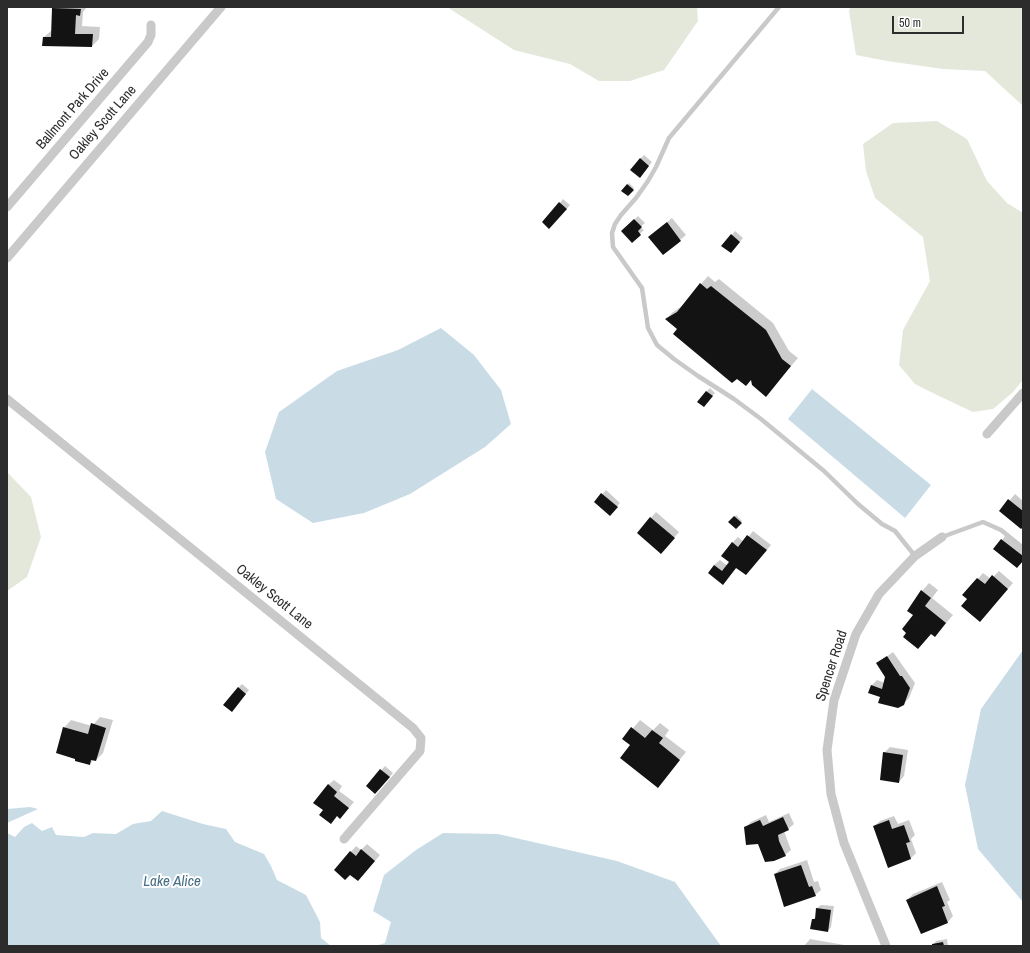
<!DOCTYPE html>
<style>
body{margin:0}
#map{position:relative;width:1030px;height:953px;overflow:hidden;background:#fff;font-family:"Archivo Narrow",sans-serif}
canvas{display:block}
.frame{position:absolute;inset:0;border:8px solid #2c2c2c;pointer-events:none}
.scale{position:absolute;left:892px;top:16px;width:72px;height:18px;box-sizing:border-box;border:2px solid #2c2c2c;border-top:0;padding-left:5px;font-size:12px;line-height:14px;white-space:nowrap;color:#2c2c2c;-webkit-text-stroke:3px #fff;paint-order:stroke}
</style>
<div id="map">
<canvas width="1030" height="953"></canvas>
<div class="frame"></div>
<div class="scale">50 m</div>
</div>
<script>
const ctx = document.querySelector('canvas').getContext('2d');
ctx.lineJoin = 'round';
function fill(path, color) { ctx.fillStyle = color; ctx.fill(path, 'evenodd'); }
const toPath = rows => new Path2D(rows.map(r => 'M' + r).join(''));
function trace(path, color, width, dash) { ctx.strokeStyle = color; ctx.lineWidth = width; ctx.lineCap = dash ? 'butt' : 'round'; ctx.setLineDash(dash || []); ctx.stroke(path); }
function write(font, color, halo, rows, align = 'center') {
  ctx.font = font + ' "Archivo Narrow",sans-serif'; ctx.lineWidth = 4; ctx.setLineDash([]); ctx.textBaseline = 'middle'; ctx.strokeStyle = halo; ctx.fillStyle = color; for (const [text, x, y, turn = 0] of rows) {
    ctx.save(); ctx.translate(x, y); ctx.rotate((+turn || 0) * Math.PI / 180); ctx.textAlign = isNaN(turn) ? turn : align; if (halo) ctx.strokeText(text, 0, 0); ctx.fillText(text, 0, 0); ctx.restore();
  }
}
const green = toPath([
 [447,7,697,7,698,21,664,70,630,81,599,81,570,64,514,50],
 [851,7,1023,7,1023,106,985,71,943,69,887,61,856,55,849,11],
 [937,121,967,139,987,181,1007,203,1023,213,1023,380,1012,393,993,409,973,412,937,395,915,384,899,365,903,330,930,281,923,237,875,198,866,171,863,144,893,123],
 [7,472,31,497,41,537,27,577,7,591]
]);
const water = toPath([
 [441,328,474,355,501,390,511,424,485,447,410,494,364,513,313,523,276,499,265,452,279,412,337,371,398,350],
 [812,389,931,485,905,518,788,419],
 [1023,650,1023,902,978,849,965,785,981,709],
 [30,807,38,809,7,823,7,809],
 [162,811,203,824,226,829,235,842,264,854,271,866,277,880,306,895,320,922,321,938,331,946,7,946,7,833,15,837,24,827,32,823,42,831,52,827,56,835,84,837,93,833,116,834,133,824,151,821],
 [443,833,498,834,617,861,675,882,721,946,375,946,385,943,391,922,373,911,384,875,416,850]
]);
const shadow = toPath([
 [54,7,87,7,83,12,82,26,100,27,99,39,92,46,44,37,52,30,53,9],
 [644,155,652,162,643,173,640,159],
 [629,183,634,188,628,195,623,190],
 [563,199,570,205,553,224,560,203],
 [638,216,645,223,640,227,644,230,632,241,623,231],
 [672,218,686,235,680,240,650,237],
 [735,231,743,238,734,249,732,235],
 [708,276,715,282,719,279,773,323,789,351,798,358,766,395,752,379,678,329,666,319,673,312,682,306],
 [710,388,715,393,707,403,706,392],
 [606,490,620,503,613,511,595,502],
 [1015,494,1023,501,1023,526,1001,511],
 [656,512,679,532,666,547,638,533],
 [736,515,742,521,736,528,729,522],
 [753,531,771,545,751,569,737,567,723,583,714,565,720,560,728,566,731,562,732,543,738,537,744,542],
 [1005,536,1023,550,1023,560,1002,540],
 [999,571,1013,583,985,615,964,595,983,573,991,579],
 [929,583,938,590,932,598,953,615,935,636,932,633,918,648,914,615,909,610,922,591],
 [893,652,915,683,909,698,903,704,882,696,871,686,877,680,885,683,886,677,877,664],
 [242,684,249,690,235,707,238,688],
 [100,717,113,720,103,753,96,760,94,759,90,764,64,728,71,720,92,726],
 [640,720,653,730,660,723,669,730,665,736,686,752,658,786,631,745,624,739],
 [890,747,908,750,904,776,899,782,884,753],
 [385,766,393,773,379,790,367,786],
 [334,780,342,786,339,791,354,802,340,818,337,815,328,785],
 [789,813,794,824,788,829,784,831,791,850,785,855,758,843,746,827,751,822,766,815,769,822],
 [894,816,898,824,909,820,915,835,911,839,916,853,911,858,889,866,874,826,880,821],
 [367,844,380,855,363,875,335,870,356,846,361,850],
 [807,860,814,882,818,881,821,890,815,895,775,874,780,869],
 [942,882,950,900,947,902,953,916,948,922,921,933,907,900,913,894],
 [821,905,834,906,831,927,828,931,813,920,816,916,817,908],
 [810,939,850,946,804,946],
 [947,939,948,946,933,946,936,941]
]);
const building = toPath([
 [52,8,81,9,80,16,76,15,75,34,93,34,92,47,42,46,43,37,51,37],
 [640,158,649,166,640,178,630,170],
 [627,184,634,190,628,196,621,191],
 [559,202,567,209,549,229,542,222],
 [634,219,642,227,638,231,641,235,632,243,621,231],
 [667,222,681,241,663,255,648,237],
 [731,234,740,242,731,253,721,246],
 [700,283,707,289,711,286,766,330,782,359,791,366,766,397,752,385,751,380,746,386,737,379,732,383,673,334,677,329,665,319,677,312],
 [706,391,713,396,704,407,697,402],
 [601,493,618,507,610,516,594,502],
 [1008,499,1023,511,1023,527,1021,529,999,511],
 [734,516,742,523,736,529,728,522],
 [650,517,675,538,661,554,637,533],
 [747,535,767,550,746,575,736,568,723,585,708,573,714,565,722,571,729,562,721,556,732,542,738,547],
 [1001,539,1023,556,1023,561,1017,568,993,549],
 [992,575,1008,589,980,622,961,606,967,599,962,595,977,578,985,584],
 [921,590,931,598,925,606,946,623,935,637,931,634,918,649,903,637,906,633,902,629,913,615,907,611],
 [887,656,900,676,902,676,910,688,904,705,898,708,878,703,880,697,868,693,871,685,882,689,885,677,876,663],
 [238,687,246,694,232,712,223,705],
 [91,723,106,728,96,761,91,760,90,765,75,761,75,759,56,753,63,727,88,734],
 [631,727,645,738,652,730,663,738,659,743,680,760,658,788,620,758,630,745,622,739],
 [883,752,903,755,899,783,880,780],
 [380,769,390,777,375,794,366,786],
 [328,784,337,792,334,796,349,808,340,819,337,816,331,824,319,815,323,810,313,803],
 [783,817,789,830,778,835,779,841,786,856,774,861,765,862,758,844,746,845,744,827,760,820,763,826],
 [889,820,892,829,904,825,910,842,906,843,911,859,888,868,873,826],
 [361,849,375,861,358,881,350,875,345,880,334,870,350,851,356,856],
 [801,865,809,887,812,886,816,896,784,907,774,874],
 [937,886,945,906,942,907,948,923,921,934,906,900],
 [816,908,831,910,828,932,810,929,812,919,815,919],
 [943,942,944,946,932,946,932,944]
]);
const lane = toPath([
 [779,7,669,138,656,167,648,181,636,198,621,215,615,224,612,233,613,247,642,288,648,328,657,345,674,359,698,376,734,399,761,419,824,471,858,504,882,524,895,531,915,556],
 [942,537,983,522,1001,530,1023,548]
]);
const street = toPath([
 [7,207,148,42,151,35,151,25],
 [7,258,221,7],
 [7,399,413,728,421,738,420,751,344,839],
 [987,434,1023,393],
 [886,946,844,843,831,794,827,750,834,700,856,634,879,594,915,556,942,537]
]);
const streetNames = [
 ["Ballmont Park Drive",73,109,-49],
 ["Oakley Scott Lane",103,123,-49],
 ["Oakley Scott Lane",274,597,39],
 ["Spencer Road",832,666,-72]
];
const waterNames = [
 ["Lake Alice",172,882]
];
fill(green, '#e3e8db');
fill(water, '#c9dce6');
fill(shadow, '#0003');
fill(building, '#131313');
trace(lane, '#c9c9c9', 4.5);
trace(street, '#c9c9c9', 9);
write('14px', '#2c2c2c', '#fff', streetNames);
write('italic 15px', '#456e84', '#fff', waterNames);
</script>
